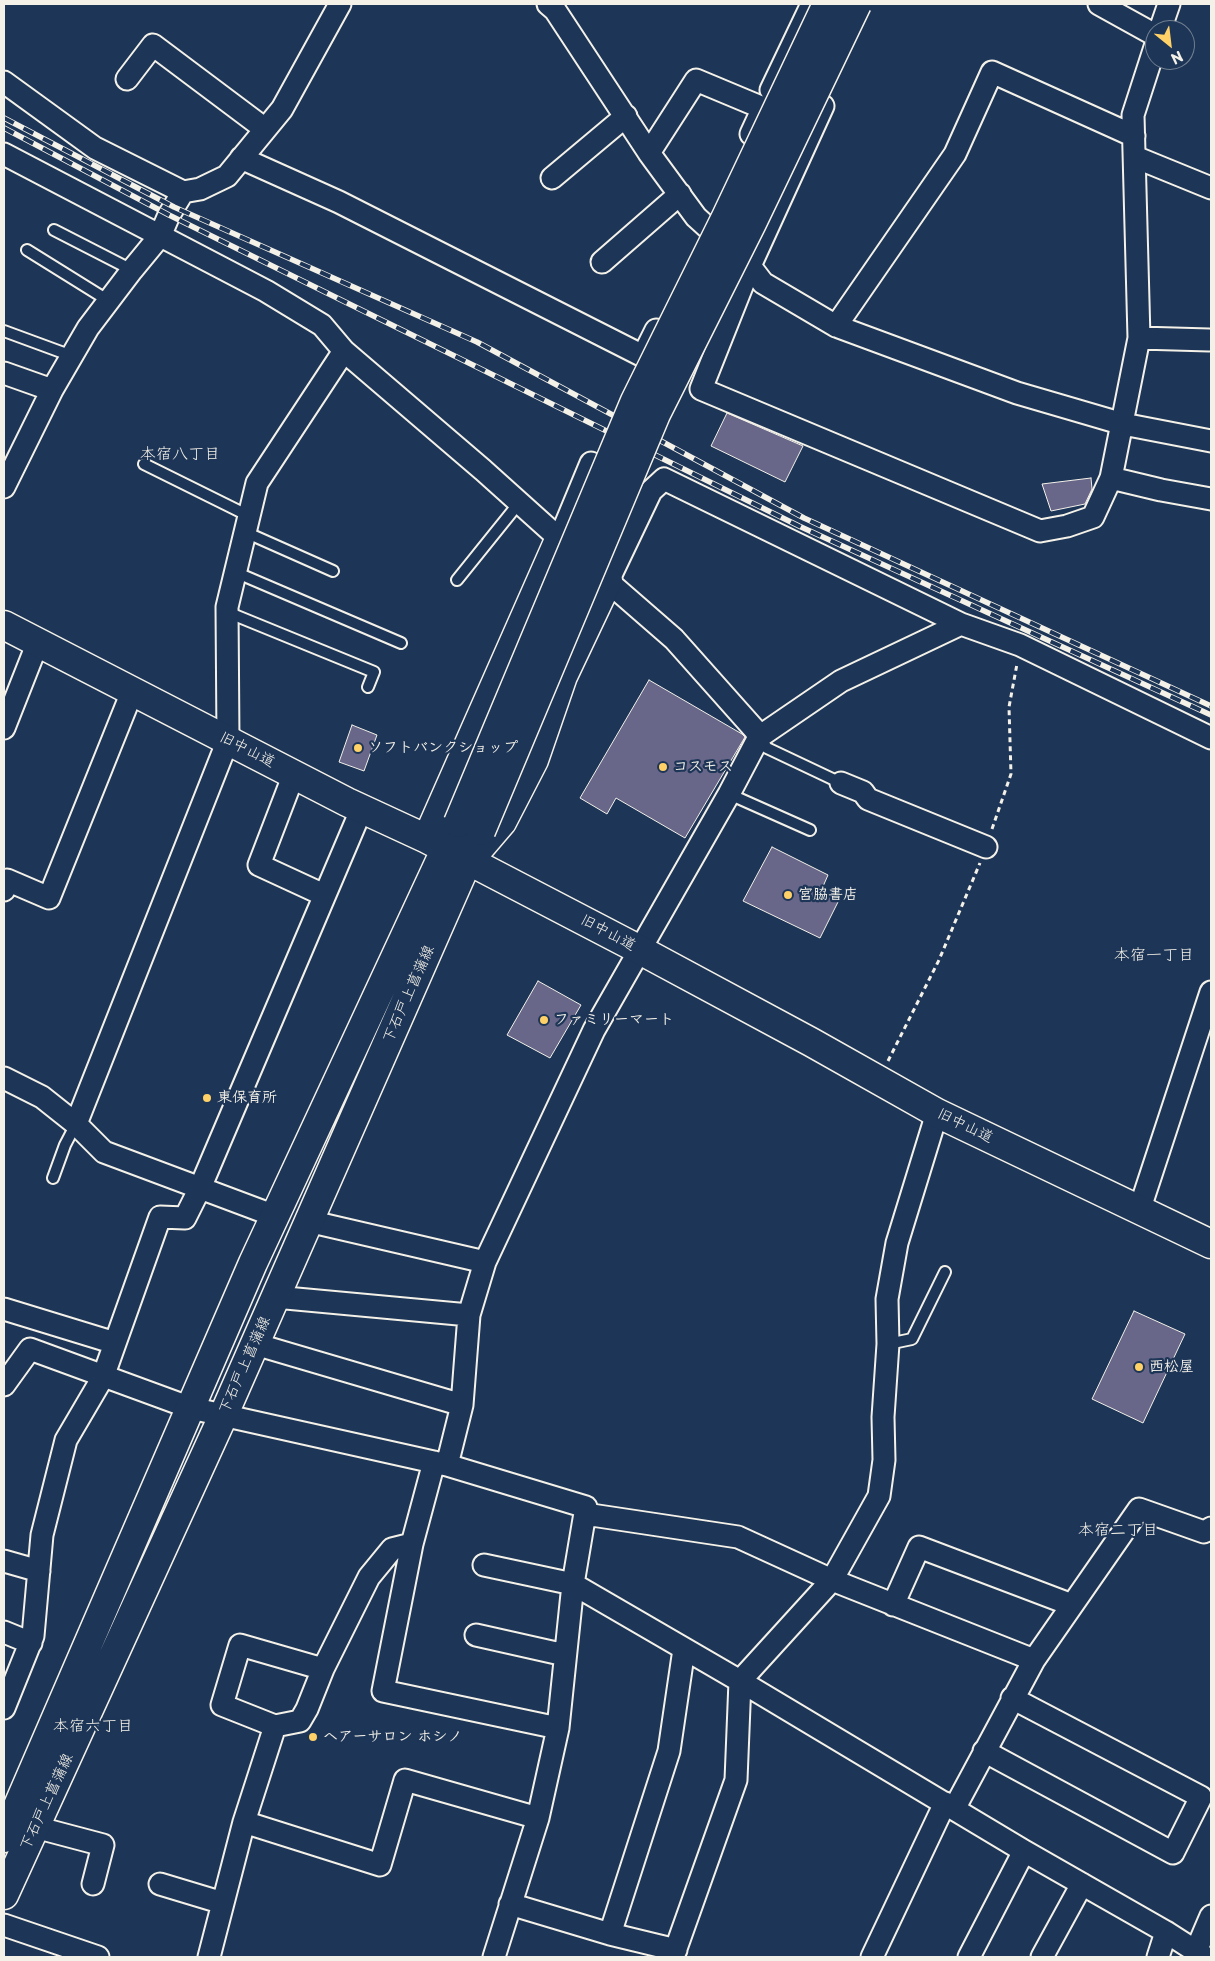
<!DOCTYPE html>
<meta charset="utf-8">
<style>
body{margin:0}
#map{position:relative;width:1215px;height:1961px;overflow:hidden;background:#1d3557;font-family:"Playpen Sans",sans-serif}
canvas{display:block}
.frame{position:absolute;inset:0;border:5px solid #f4f1e8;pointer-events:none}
.north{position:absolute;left:1145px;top:20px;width:50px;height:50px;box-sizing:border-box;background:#1d3557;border:1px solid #738091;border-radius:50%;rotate:151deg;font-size:14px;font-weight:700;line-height:20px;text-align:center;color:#f4f1e8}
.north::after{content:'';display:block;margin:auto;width:18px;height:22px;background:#ffd166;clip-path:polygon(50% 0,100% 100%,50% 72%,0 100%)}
</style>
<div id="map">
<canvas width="1215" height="1961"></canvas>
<div class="frame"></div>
<div class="north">N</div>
</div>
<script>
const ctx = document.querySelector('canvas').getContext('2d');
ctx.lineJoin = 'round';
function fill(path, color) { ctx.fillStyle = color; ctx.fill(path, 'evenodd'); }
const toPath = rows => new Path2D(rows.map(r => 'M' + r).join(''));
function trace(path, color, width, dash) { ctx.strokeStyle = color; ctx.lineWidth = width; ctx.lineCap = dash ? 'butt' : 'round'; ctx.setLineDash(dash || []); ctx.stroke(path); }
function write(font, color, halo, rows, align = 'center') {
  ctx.font = font + ' "Playpen Sans","Klee One",sans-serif'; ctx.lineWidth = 4.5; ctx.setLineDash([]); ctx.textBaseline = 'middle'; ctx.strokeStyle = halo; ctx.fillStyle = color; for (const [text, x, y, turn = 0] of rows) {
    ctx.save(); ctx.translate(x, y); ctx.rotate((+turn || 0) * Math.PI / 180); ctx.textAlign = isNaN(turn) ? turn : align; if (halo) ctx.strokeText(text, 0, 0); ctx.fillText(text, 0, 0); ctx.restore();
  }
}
const building = toPath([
 [727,413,803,446,785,482,711,446,727,413],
 [1091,478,1092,489,1085,504,1051,511,1042,484,1091,478],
 [649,680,742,734,745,737,685,838,616,798,607,814,580,798,649,680],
 [352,725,377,735,364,771,339,762,352,725],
 [772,847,828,875,821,891,839,900,820,938,743,901,772,847],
 [538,981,581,1005,550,1058,507,1035,538,981],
 [1134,1311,1185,1334,1143,1423,1092,1399,1134,1311]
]);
const path = toPath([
 [992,829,1011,774,1009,707,1017,664],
 [888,1061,939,960,980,863]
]);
const service = toPath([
 [54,230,132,270],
 [27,250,109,301],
 [4,331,72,356],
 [144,464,249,516],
 [245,532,333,571],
 [235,572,401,643],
 [457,580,519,503],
 [227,612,374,672,368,687],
 [759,737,767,748,841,783],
 [729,794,810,830],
 [53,1178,65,1145,76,1124],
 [888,1344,912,1339,945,1272]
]);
const minor = toPath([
 [548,4,555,10,649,153,696,217,750,266,763,283,836,326,1017,393,1123,424,1211,441],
 [1099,4,1155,35],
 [1160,30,1169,4],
 [127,79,153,45,265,129],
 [4,82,95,148,183,192,200,189,227,176,282,109,340,4],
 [771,90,812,4],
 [823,106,750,266,701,389,1040,531,1067,526,1093,517,1111,478,1139,338,1133,115,1155,47],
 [649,153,696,80,763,108,751,134],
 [4,154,266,291,322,325,344,351,483,470,572,550],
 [1135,157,1211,188],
 [241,158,339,202,643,356,656,330],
 [552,178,626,116],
 [602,262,680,194],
 [836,326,955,154,992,72,1134,136],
 [1139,338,1209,340],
 [4,373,52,390],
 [1111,478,1161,490,1211,499],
 [4,487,52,390,88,328,132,270,160,236,169,215,183,192],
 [559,540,591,463,619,476],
 [597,572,674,639,755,730,759,737],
 [608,581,651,491,664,479,961,624,1020,645,1211,738],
 [4,728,38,642],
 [294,774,259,865,324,895],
 [841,783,863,792,868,799,986,847],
 [4,890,7,880,49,898,132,692],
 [4,1078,42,1097,76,1124],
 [1139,1211,1211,992],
 [275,1216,104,1152,76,1124,228,740,227,607,257,483,344,351],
 [308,1221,485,1262],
 [275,1297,469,1315],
 [4,1309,115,1343],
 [255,1344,462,1405],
 [4,1385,30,1349,191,1408,447,1465,586,1507,573,1584,558,1728,538,1818,494,1957],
 [434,1462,412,1544,383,1691,558,1728],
 [447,1465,462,1405,469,1315,485,1262,594,1030,729,794,759,737,841,681,961,624],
 [585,1514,738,1537,832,1580,1034,1660],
 [4,1561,39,1571],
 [484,1565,573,1584,740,1681,1024,1851,1166,1932,1205,1957],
 [893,1605,919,1547,1072,1605],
 [4,1632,31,1643],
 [476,1635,565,1655],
 [323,1669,240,1645,222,1705,275,1726,300,1721,307,1709,323,1669,369,1577,392,1549,412,1544],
 [4,1708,33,1636,42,1535,66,1440,103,1377,160,1217,185,1218,200,1188,362,808],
 [984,1751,1173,1853,1201,1797,1012,1698],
 [954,1809,1034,1660,1139,1509,1204,1532,1211,1528],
 [244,1822,380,1865,405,1780,538,1818],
 [35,1827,103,1845,93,1884],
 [160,1884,223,1903],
 [510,1904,610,1934,676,1950],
 [4,1925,98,1957],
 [610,1934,669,1751,684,1649],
 [1196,1951,1211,1916],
 [209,1957,244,1822,275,1726],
 [673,1957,736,1780,740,1681,832,1580,879,1496,884,1460,883,1417,888,1344,887,1299,897,1243,937,1113],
 [872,1957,945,1803],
 [969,1957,1024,1851],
 [1042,1957,1082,1884],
 [1158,1957,1166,1932]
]);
const secondary = toPath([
 [4,625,347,802,427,839,640,950,811,1042,937,1113,1211,1244],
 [427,839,559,540],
 [473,856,502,822,534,760,563,676,608,581],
 [4,1838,253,1263,453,833],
 [4,1895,224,1414,475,844]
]);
const rail = toPath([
 [4,118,174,207,477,342,804,518,1211,706],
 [4,128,169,215,799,526,1211,715]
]);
const secondaryBridge = toPath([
 [458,823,635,401,726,217,827,4],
 [481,831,656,414,752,223,857,4]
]);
const markers = [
 [358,748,5,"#ffd166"],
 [663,767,5,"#ffd166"],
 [788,895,5,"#ffd166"],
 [544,1020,5,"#ffd166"],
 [207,1098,5,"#ffd166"],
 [1139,1367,5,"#ffd166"],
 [313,1737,5,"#ffd166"]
];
const poiNames = [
 ["ソフトバンクショップ",368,748],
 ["コスモス",673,767],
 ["宮脇書店",798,895],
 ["ファミリーマート",554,1020],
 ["東保育所",217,1098],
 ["西松屋",1149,1367],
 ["ヘアーサロン ホシノ",323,1737]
];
const streetNames = [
 ["旧中山道",247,750,27],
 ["旧中山道",608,933,28],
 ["下石戸上菖蒲線",409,994,-66],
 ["旧中山道",965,1126,26],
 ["下石戸上菖蒲線",245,1365,-66],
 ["下石戸上菖蒲線",47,1802,-65]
];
const neighbourhoodNames = [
 ["本宿八丁目",180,455],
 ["本宿一丁目",1154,956],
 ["本宿二丁目",1118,1531],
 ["本宿六丁目",93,1727]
];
fill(building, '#686789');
trace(building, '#f4f1e8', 1);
trace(service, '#f4f1e8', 14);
trace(minor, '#f4f1e8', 25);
trace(secondary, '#f4f1e8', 31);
trace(path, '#f4f1e8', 3, [5, 4]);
trace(service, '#1d3557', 10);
trace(minor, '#1d3557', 21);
trace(secondary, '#1d3557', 28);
trace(rail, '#f4f1e8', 5.5);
trace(rail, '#1d3557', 4, [11]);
trace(secondaryBridge, '#f4f1e8', 31, []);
trace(secondaryBridge, '#1d3557', 28);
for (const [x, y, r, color] of markers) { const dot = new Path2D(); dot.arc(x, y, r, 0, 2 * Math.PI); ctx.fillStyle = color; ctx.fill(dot); trace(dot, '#1d3557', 2); }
write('bold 15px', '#f4f1e8', '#1d3557', poiNames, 'left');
write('15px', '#f4f1e8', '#1d3557', streetNames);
write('16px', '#f4f1e8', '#1d3557', neighbourhoodNames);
</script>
